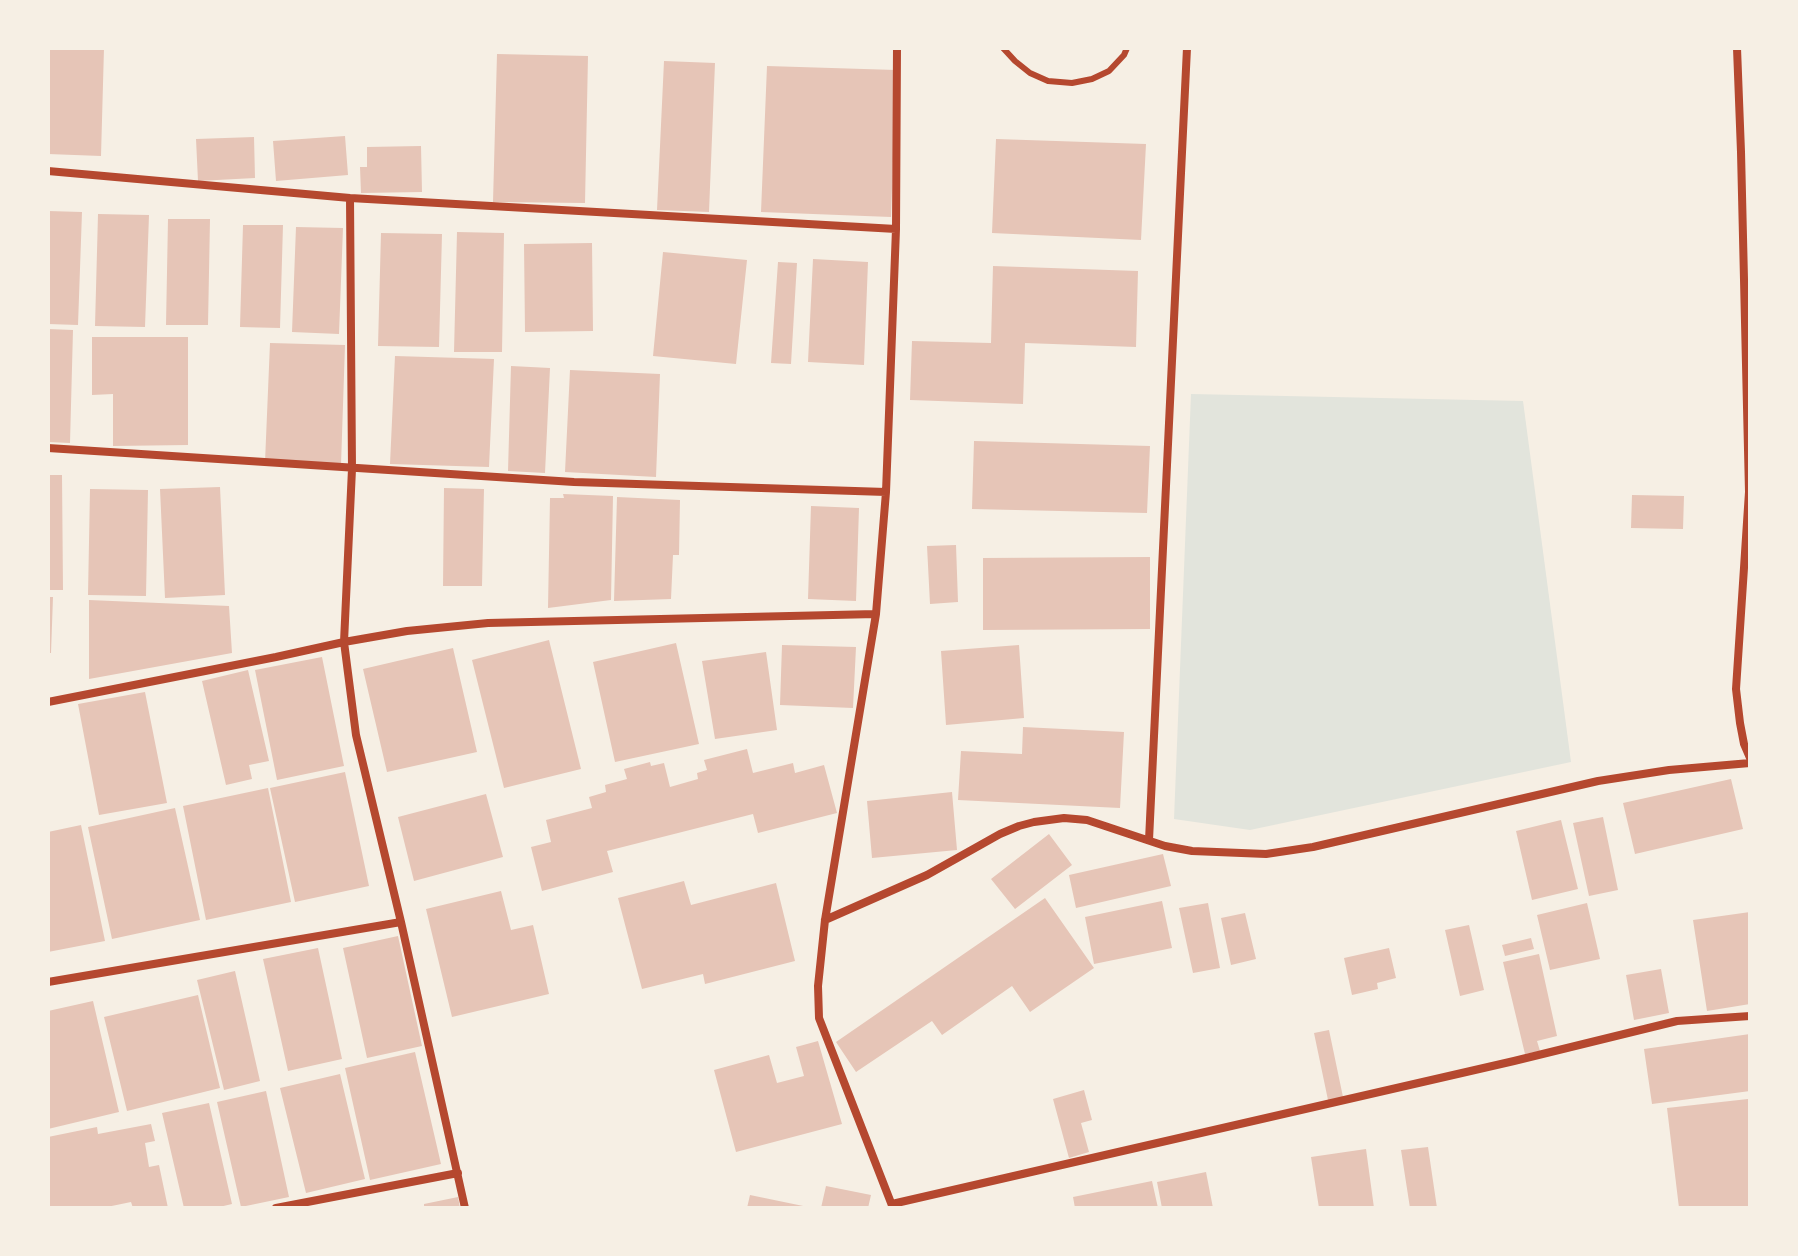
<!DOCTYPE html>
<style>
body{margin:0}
#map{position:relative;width:1798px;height:1256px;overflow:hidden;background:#f6efe4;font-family:"Fira Sans Condensed",sans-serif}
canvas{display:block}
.frame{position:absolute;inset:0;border:50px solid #f6efe4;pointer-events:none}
</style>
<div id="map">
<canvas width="1798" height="1256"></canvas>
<div class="frame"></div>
</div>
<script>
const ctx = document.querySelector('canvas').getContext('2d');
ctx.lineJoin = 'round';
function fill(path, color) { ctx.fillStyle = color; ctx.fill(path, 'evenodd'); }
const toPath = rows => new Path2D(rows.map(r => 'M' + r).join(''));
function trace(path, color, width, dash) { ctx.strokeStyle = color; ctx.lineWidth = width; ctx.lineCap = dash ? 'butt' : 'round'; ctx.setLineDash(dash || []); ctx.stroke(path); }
const green = toPath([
 [1191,394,1523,401,1571,762,1250,830,1174,819]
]);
const building = toPath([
 [48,48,104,48,101,156,48,154],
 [497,54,588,56,585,203,493,202],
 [664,61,715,63,709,212,657,210],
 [767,66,896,70,891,217,761,212],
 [345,136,348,175,276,181,273,141],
 [254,137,255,178,198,181,196,139],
 [996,139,1146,144,1141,240,992,233],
 [421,146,422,192,361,193,360,167,367,167,367,147],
 [48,211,82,212,78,325,48,324],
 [98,214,149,215,145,327,95,326],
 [168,219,210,219,208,325,166,325],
 [243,225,283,225,280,328,240,327],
 [296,227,343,228,339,334,292,332],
 [457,232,504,233,502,352,454,352],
 [381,233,442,234,439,347,378,346],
 [592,243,593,331,525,332,524,244],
 [663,252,747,260,736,364,653,356],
 [813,259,868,262,864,365,808,362],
 [778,262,797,263,791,364,771,363],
 [993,266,1138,271,1136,347,1025,343,1023,404,910,400,912,341,991,343],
 [48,329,73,330,70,443,48,442],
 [92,337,188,337,188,445,113,446,113,394,92,395],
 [270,343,345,345,341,465,265,462],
 [395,356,494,359,489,467,390,464],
 [511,366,550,368,545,473,508,471],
 [570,370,660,374,656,477,565,472],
 [974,441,1150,446,1147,513,972,509],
 [48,475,62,475,63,590,48,590],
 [220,487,225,595,165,598,160,489],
 [444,488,484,489,482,586,443,586],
 [90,489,148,490,146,596,88,595],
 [563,494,613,496,611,600,548,608,550,498,564,498],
 [1632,495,1684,496,1683,529,1631,528],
 [617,497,680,500,679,555,673,555,671,599,614,601],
 [811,506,859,508,856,601,808,599],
 [956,545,958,602,930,604,927,546],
 [1150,557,1150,629,983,630,983,558],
 [48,597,53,597,51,653,48,653],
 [89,600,229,606,232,653,89,679],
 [549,640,581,769,504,788,472,660],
 [676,643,699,744,615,762,593,662],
 [782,645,856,647,853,708,780,705],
 [1019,645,1024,718,946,725,941,651],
 [453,648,477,752,387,772,363,669],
 [766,652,777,730,715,739,702,661],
 [322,657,344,766,277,780,255,670],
 [248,670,269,761,249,765,252,779,226,785,202,681],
 [145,692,167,803,99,815,78,704],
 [1023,727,1124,732,1120,808,958,800,961,751,1022,754],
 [747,749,753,773,793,763,795,773,824,765,837,813,758,833,753,814,607,851,613,872,542,891,531,847,551,842,546,820,592,808,589,797,606,792,605,785,627,779,624,769,650,762,651,766,664,763,670,787,698,779,697,773,707,770,704,760],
 [345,772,369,886,295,902,270,788],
 [1731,779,1743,829,1635,854,1623,803],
 [268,788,291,902,206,920,183,806],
 [952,792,957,850,872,858,867,801],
 [486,794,503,857,414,881,398,817],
 [175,808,200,920,112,939,88,827],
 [1603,817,1618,890,1589,896,1573,823],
 [1561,820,1578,889,1532,900,1516,831],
 [81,825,105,941,48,952,48,832],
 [1049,834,1072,865,1015,909,991,879],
 [1163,854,1171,886,1076,908,1069,875],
 [684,881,691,905,776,883,795,961,705,984,703,974,642,989,618,898],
 [501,891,511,930,533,925,549,994,452,1017,426,909],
 [1045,898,1094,968,1030,1012,1012,986,942,1035,932,1021,856,1072,836,1042],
 [1162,901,1172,948,1094,964,1085,917],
 [1208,903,1220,968,1193,973,1179,908],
 [1587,903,1600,959,1550,970,1537,915],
 [1750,912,1750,1004,1707,1011,1693,920],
 [1245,913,1256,959,1231,965,1221,918],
 [1469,925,1484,990,1460,996,1445,930],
 [398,936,422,1046,367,1058,343,948],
 [1531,938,1534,949,1505,956,1502,945],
 [318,948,342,1059,288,1071,263,959],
 [1389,948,1396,978,1377,983,1378,989,1352,995,1344,958],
 [1539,954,1557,1036,1537,1041,1540,1051,1525,1054,1503,962],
 [1661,969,1669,1013,1634,1020,1626,975],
 [235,971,260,1081,224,1090,197,980],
 [198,995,220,1088,127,1111,104,1017],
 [93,1001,119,1112,48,1129,48,1011],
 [1329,1030,1343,1097,1328,1100,1314,1033],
 [1750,1034,1750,1091,1652,1104,1644,1049],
 [818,1041,842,1124,736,1152,714,1070,769,1055,777,1083,804,1076,796,1047],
 [415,1052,441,1164,370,1180,345,1068],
 [340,1074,365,1179,306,1193,280,1088],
 [1084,1090,1092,1120,1081,1123,1089,1152,1069,1158,1053,1099],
 [266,1091,289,1197,241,1207,217,1102],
 [1748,1099,1750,1115,1750,1208,1679,1208,1667,1108],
 [209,1103,232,1204,215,1208,184,1208,162,1113],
 [151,1124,155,1141,145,1143,149,1167,159,1165,168,1208,133,1208,131,1202,102,1208,48,1208,48,1137,97,1127,98,1134],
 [1428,1147,1437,1208,1410,1208,1401,1150],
 [1366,1149,1374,1208,1319,1208,1311,1157],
 [1206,1172,1213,1208,1162,1208,1157,1182],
 [1152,1181,1158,1208,1075,1208,1073,1197],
 [826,1186,871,1195,868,1208,821,1208],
 [750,1195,808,1207,808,1208,747,1208],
 [458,1197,460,1208,424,1208,424,1204]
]);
const service = toPath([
 [1003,48,1015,61,1030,73,1048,81,1072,83,1092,79,1109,71,1124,55,1127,48]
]);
const minor = toPath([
 [1737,48,1741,152,1749,492,1736,689,1740,723,1744,744,1750,758],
 [48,171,350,198,896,229],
 [350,198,352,469,344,642,356,735,401,922,465,1208],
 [48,448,574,482,886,492],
 [48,702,276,657,344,642,407,631,488,623,876,614],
 [1149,840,1187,48],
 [825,920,927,875,1000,834,1019,826,1034,822,1064,818,1087,820,1165,846,1192,851,1266,854,1313,847,1598,781,1669,770,1750,763],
 [48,982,401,922],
 [892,1204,1514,1061,1677,1021,1750,1016],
 [276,1208,458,1173],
 [893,1208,819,1018,818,986,825,920,876,614,886,492,896,229,897,48]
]);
fill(green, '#e2e4dc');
fill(building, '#e6c5b7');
trace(service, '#b5482f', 6);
trace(minor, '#b5482f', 8);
</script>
